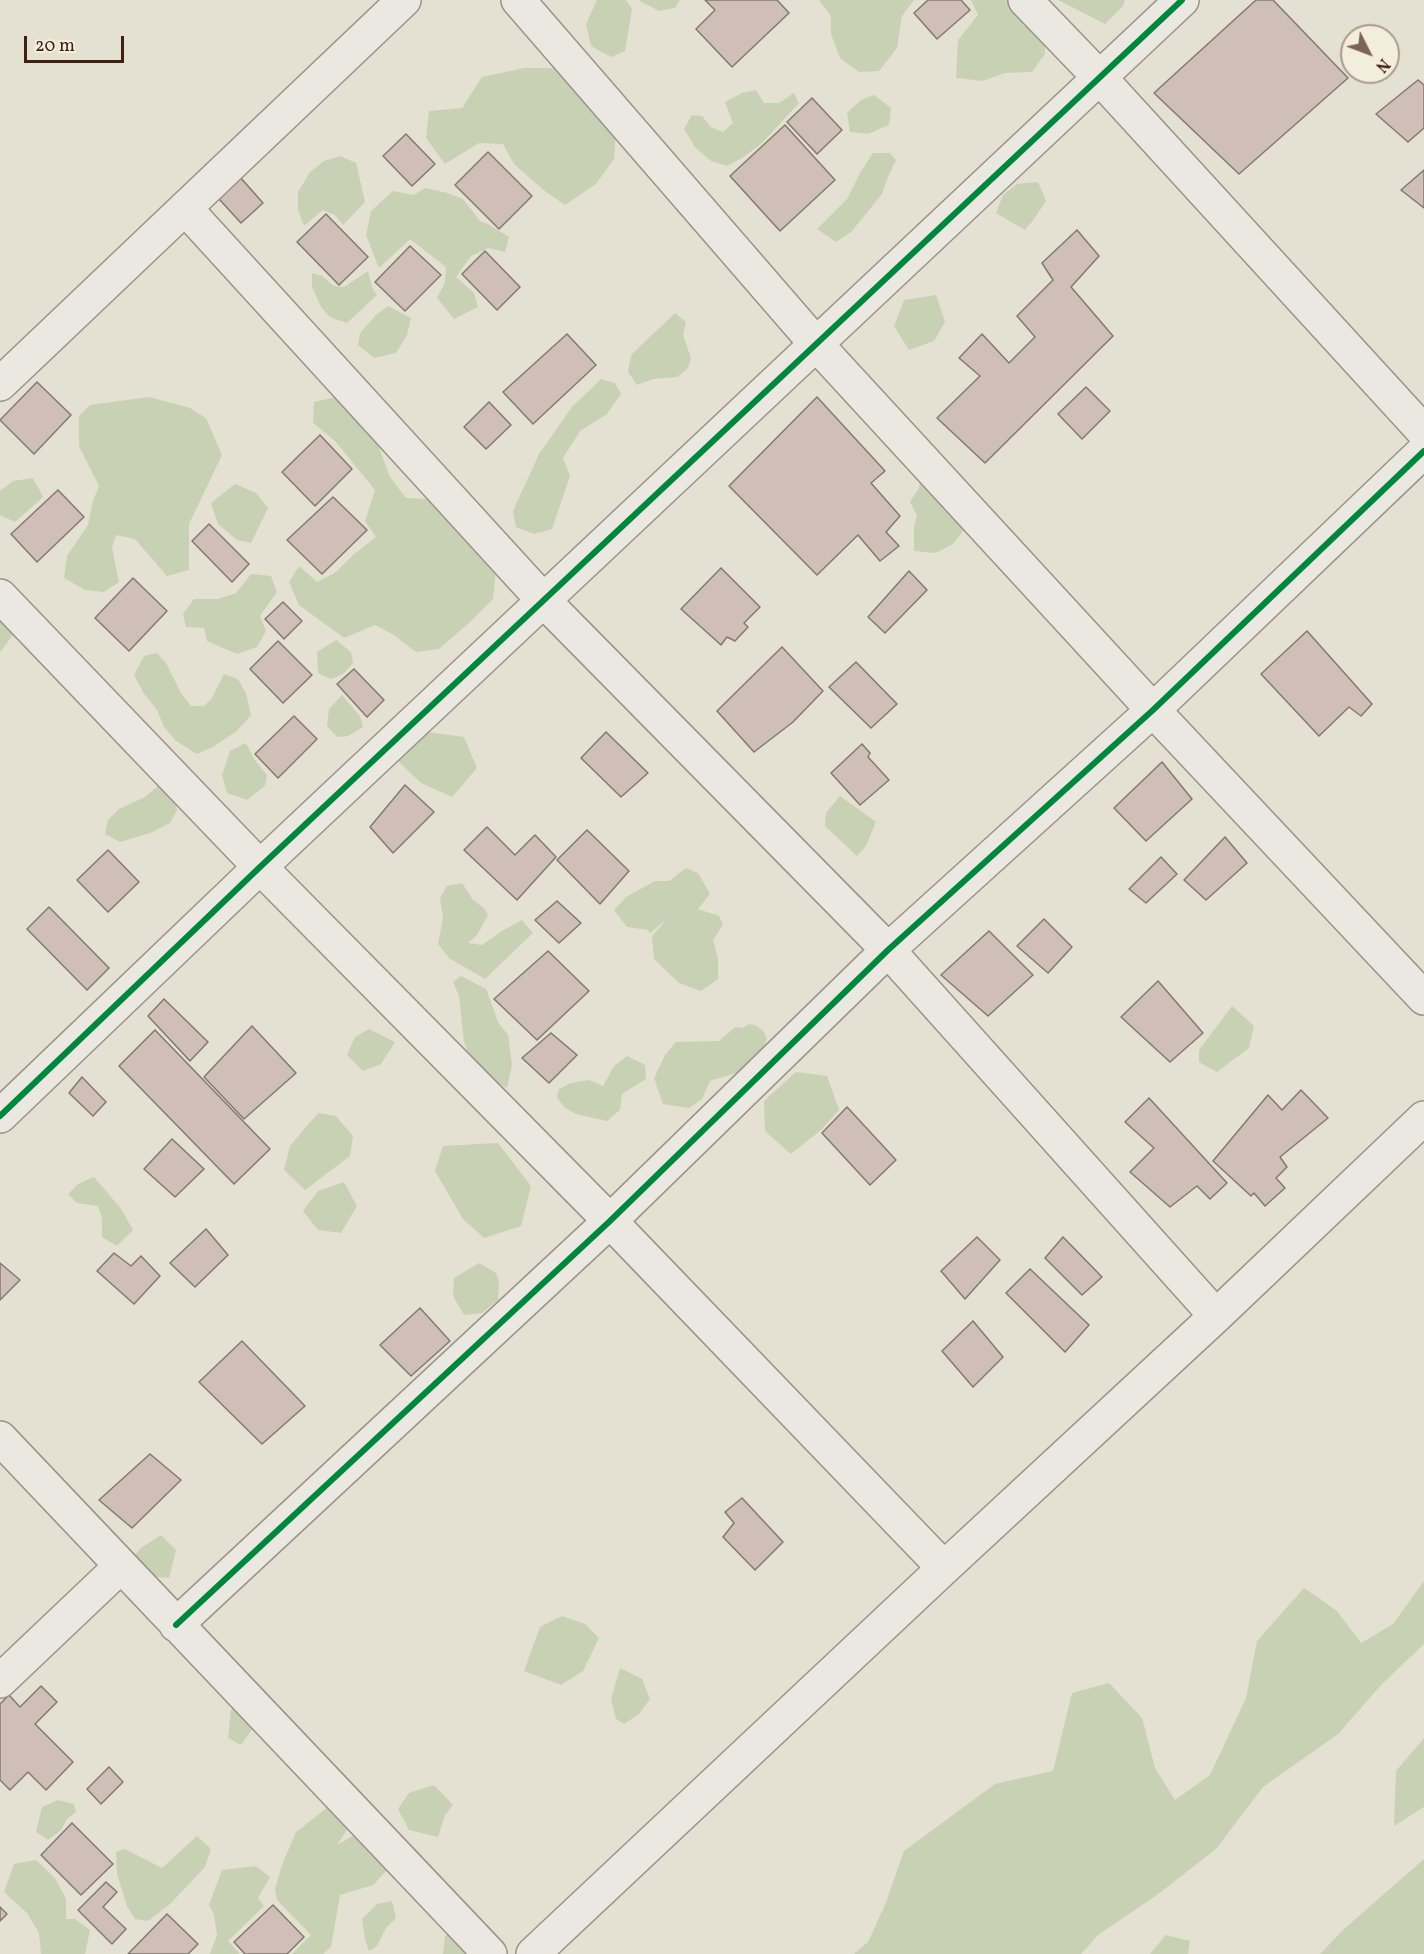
<!DOCTYPE html>
<style>
body{margin:0}
#map{position:relative;width:1424px;height:1954px;overflow:hidden;background:#e4e0d2;font-family:Vollkorn,serif}
canvas{display:block}
.north{position:absolute;left:1340px;top:24px;width:60px;height:60px;box-sizing:border-box;background:#f3eddd;border:2px solid #ac9b8b;border-radius:50%;rotate:132deg;font-size:16px;font-weight:700;line-height:24px;text-align:center;color:#422011}
.north::after{content:'';display:block;margin:auto;width:21px;height:27px;background:#7b6355;clip-path:polygon(50% 0,100% 100%,50% 72%,0 100%)}
.scale{position:absolute;left:24px;top:36px;width:100px;height:27px;box-sizing:border-box;border:3px solid #422011;border-top:0;padding-left:8px;font-size:18px;line-height:21px;white-space:nowrap;color:#422011;-webkit-text-stroke:4px #f3eddd;paint-order:stroke}
</style>
<div id="map">
<canvas width="1424" height="1954"></canvas>
<div class="north">N</div>
<div class="scale">20 m</div>
</div>
<script>
const ctx = document.querySelector('canvas').getContext('2d');
ctx.lineJoin = 'round';
function fill(path, color) { ctx.fillStyle = color; ctx.fill(path, 'evenodd'); }
const toPath = rows => new Path2D(rows.map(r => 'M' + r).join(''));
function trace(path, color, width, dash) { ctx.strokeStyle = color; ctx.lineWidth = width; ctx.lineCap = dash ? 'butt' : 'round'; ctx.setLineDash(dash || []); ctx.stroke(path); }
const green = toPath([
 [597,0,626,0,632,9,625,51,611,57,591,46,586,24],
 [638,0,680,0,675,8,659,11],
 [819,0,914,0,902,16,897,48,879,71,859,72,840,58,831,34,831,16],
 [971,0,1013,0,1044,36,1045,54,1032,72,1005,73,983,81,956,78,958,40,978,15],
 [1058,0,1125,0,1123,6,1105,24],
 [524,68,562,68,616,129,614,159,596,184,565,205,546,192,514,164,503,144,479,143,445,164,426,138,429,111,462,108,482,77],
 [756,90,764,103,779,103,794,93,799,103,761,144,742,158,727,166,711,161,695,147,684,129,692,115,702,116,711,127,723,132,733,123,725,102,742,93],
 [874,95,891,108,889,125,868,134,850,132,847,113,861,100],
 [873,153,890,153,896,160,887,179,882,194,851,232,836,242,817,229,847,199,860,173],
 [340,156,356,163,365,202,343,225,335,215,323,210,304,226,298,210,298,192,310,172,324,161],
 [1038,182,1046,201,1034,219,1025,230,996,213,1003,195,1017,184],
 [425,188,448,193,463,199,480,221,488,224,509,237,505,252,488,248,471,256,456,277,474,293,478,307,454,319,437,298,445,282,446,267,410,239,379,268,366,235,371,211,393,191,414,195],
 [368,271,372,287,377,295,347,323,330,317,321,307,312,287,312,273,322,276,334,286,344,287],
 [936,295,945,322,934,341,909,350,894,326,904,300],
 [388,306,411,318,407,335,396,353,374,358,358,345,360,333,376,315],
 [675,313,686,322,683,335,691,358,688,368,677,377,653,379,637,385,628,372,631,355],
 [601,379,615,383,621,394,607,414,580,431,563,458,570,476,552,529,534,534,516,527,513,511,539,454,572,407],
 [341,396,369,421,390,477,406,498,429,499,496,570,493,599,469,623,439,649,416,652,394,635,375,625,344,638,299,605,289,582,299,566,317,582,336,572,353,555,376,537,365,521,375,490,335,441,313,423,314,402],
 [149,397,190,408,206,418,222,455,189,524,189,570,167,576,135,539,116,535,112,548,119,582,104,592,85,590,64,578,67,556,88,525,93,501,99,486,79,446,79,416,90,405],
 [921,474,967,526,953,544,936,553,914,551,914,526,917,516,910,502,919,488],
 [33,478,43,497,15,522,0,515,0,491,13,481],
 [235,484,256,493,268,508,251,543,237,540,218,524,211,503],
 [251,574,271,576,277,592,260,616,266,631,257,647,237,654,207,641,204,628,186,627,183,614,194,599,218,599,236,593],
 [0,604,9,619,13,635,0,652],
 [336,640,351,652,353,663,343,674,331,679,318,673,317,652],
 [157,653,166,663,182,695,191,706,204,706,212,698,224,674,238,679,246,693,251,715,238,730,213,747,197,754,176,741,164,727,157,710,143,692,134,675,144,656],
 [342,695,360,716,363,727,348,736,337,737,327,726,329,709],
 [414,730,464,737,477,768,452,797,421,783,398,761],
 [246,743,254,759,267,775,265,786,247,800,227,793,222,775,230,751],
 [158,786,174,799,177,810,170,823,150,833,120,842,105,834,108,820,119,809,145,797],
 [840,796,876,822,866,846,857,856,825,826,826,813],
 [686,868,698,873,710,894,698,909,719,916,723,925,713,940,718,958,718,979,701,991,679,983,654,959,652,936,667,919,650,933,648,930,627,927,614,910,626,897,655,881,669,881],
 [462,883,473,900,484,908,488,915,477,935,468,943,482,945,502,931,522,920,533,933,485,979,449,958,438,944,443,918,440,898,447,886],
 [461,976,486,989,498,1022,508,1035,512,1065,507,1088,475,1070,464,1042,459,996,453,982],
 [1232,1006,1254,1026,1249,1048,1217,1072,1199,1062,1199,1050],
 [749,1024,757,1026,764,1032,767,1039,761,1052,745,1070,710,1081,702,1099,689,1108,663,1104,654,1078,665,1055,676,1042,719,1041,735,1027,743,1028],
 [369,1029,395,1042,381,1064,363,1071,347,1055,355,1037],
 [627,1056,645,1065,646,1079,622,1094,620,1110,607,1121,576,1114,564,1107,557,1097,559,1089,571,1083,589,1080,603,1086,614,1066],
 [796,1072,827,1076,839,1110,822,1129,791,1154,765,1131,764,1101],
 [318,1113,336,1116,353,1136,350,1156,305,1190,284,1170,290,1146],
 [498,1143,531,1186,521,1226,484,1238,463,1219,435,1171,443,1146],
 [94,1177,122,1210,133,1230,117,1246,102,1237,102,1219,98,1206,77,1203,68,1194,78,1184],
 [344,1182,357,1206,341,1233,318,1230,303,1211,318,1191],
 [479,1263,496,1273,499,1281,498,1300,482,1313,464,1315,453,1296,454,1278],
 [161,1535,176,1550,169,1578,144,1576,134,1556,141,1548],
 [1424,1581,1424,1644,1382,1684,1338,1734,1263,1787,1216,1849,1157,1895,1098,1935,1081,1954,854,1954,868,1942,885,1905,904,1851,995,1784,1053,1771,1072,1693,1109,1683,1142,1718,1155,1768,1175,1800,1210,1775,1246,1698,1257,1641,1304,1588,1337,1611,1361,1643,1393,1624],
 [562,1616,585,1624,599,1638,583,1671,561,1685,524,1671,540,1627],
 [620,1668,642,1679,650,1699,639,1714,624,1724,616,1719,611,1699],
 [247,1700,253,1728,241,1745,228,1738,231,1710],
 [1424,1738,1424,1807,1394,1826,1396,1771],
 [434,1785,453,1805,445,1815,438,1837,409,1830,398,1809,409,1793],
 [58,1800,74,1804,76,1812,67,1819,61,1830,48,1840,36,1832,42,1807],
 [328,1807,354,1819,337,1845,366,1828,380,1846,387,1870,373,1885,340,1895,331,1947,323,1954,292,1954,311,1935,277,1900,275,1889,282,1865,296,1832],
 [197,1836,211,1849,205,1867,170,1904,148,1921,135,1919,127,1906,117,1874,116,1852,125,1849,162,1868],
 [1424,1859,1424,1954,1320,1954,1344,1929],
 [36,1860,55,1878,66,1899,66,1919,75,1919,90,1930,85,1954,41,1954,39,1933,27,1913,4,1892,14,1864],
 [256,1866,270,1877,258,1898,264,1906,228,1941,240,1954,210,1954,217,1935,214,1915,209,1905,222,1870],
 [392,1901,396,1918,386,1928,377,1946,369,1951,365,1940,362,1919,377,1904],
 [462,1926,501,1954,443,1954,445,1936],
 [1166,1935,1190,1941,1188,1954,1150,1954]
]);
const building = toPath([
 [705,0,777,0,789,13,732,67,696,29,715,10,705,0],
 [928,0,961,0,970,10,937,39,914,13,928,0],
 [1256,0,1273,0,1348,78,1239,174,1154,93,1256,0],
 [1418,80,1424,85,1424,128,1408,142,1376,114,1418,80],
 [812,98,842,130,817,154,787,122,812,98],
 [785,125,835,180,780,231,730,176,785,125],
 [406,134,435,164,412,186,383,156,406,134],
 [488,152,532,196,499,229,455,185,488,152],
 [232,168,263,203,241,223,209,188,232,168],
 [1424,170,1424,208,1401,190,1424,170],
 [326,214,368,257,339,285,297,242,326,214],
 [1077,230,1099,256,1071,287,1113,336,985,463,937,418,980,376,959,358,982,334,1009,363,1035,337,1017,316,1053,280,1042,263,1077,230],
 [410,246,441,275,405,311,375,282,410,246],
 [485,251,520,287,497,310,462,274,485,251],
 [567,334,596,365,533,424,503,392,567,334],
 [37,382,71,415,34,454,0,420,37,382],
 [1086,387,1110,411,1082,439,1058,414,1086,387],
 [817,397,885,471,871,483,900,516,886,532,899,546,880,561,858,535,817,575,729,486,817,397],
 [489,402,511,425,486,449,464,427,489,402],
 [320,435,352,469,315,506,282,472,320,435],
 [58,490,84,517,37,562,11,534,58,490],
 [333,497,367,530,322,574,287,540,333,497],
 [209,524,249,564,232,582,192,541,209,524],
 [721,568,760,607,744,623,748,627,735,641,727,637,721,645,681,609,721,568],
 [909,571,927,590,885,633,868,617,909,571],
 [133,578,167,611,129,651,95,618,133,578],
 [283,602,302,621,284,639,265,619,283,602],
 [1307,631,1372,704,1361,716,1349,707,1319,736,1261,674,1307,631],
 [278,641,312,675,283,703,250,669,278,641],
 [782,647,823,691,793,722,754,752,717,711,782,647],
 [856,662,897,704,871,728,829,687,856,662],
 [354,669,384,700,367,717,337,684,354,669],
 [294,716,317,739,278,778,255,754,294,716],
 [606,732,648,773,621,797,581,758,606,732],
 [862,744,870,753,868,757,889,780,860,805,831,773,862,744],
 [1162,762,1192,799,1146,841,1114,808,1162,762],
 [405,785,434,812,393,853,370,827,405,785],
 [487,827,515,855,535,835,556,857,517,900,464,850,487,827],
 [587,830,629,871,600,904,557,860,587,830],
 [1225,837,1247,863,1206,900,1184,880,1225,837],
 [108,850,139,882,108,912,77,880,108,850],
 [1161,857,1177,874,1146,903,1129,889,1161,857],
 [557,901,581,923,559,943,535,920,557,901],
 [49,907,109,968,87,990,27,929,49,907],
 [1044,919,1072,947,1048,973,1017,946,1044,919],
 [989,931,1033,975,988,1016,941,975,989,931],
 [548,951,589,991,537,1040,494,999,548,951],
 [1158,981,1203,1033,1170,1062,1121,1017,1158,981],
 [164,999,208,1042,190,1061,148,1016,164,999],
 [252,1026,296,1073,244,1119,204,1077,252,1026],
 [155,1030,270,1149,234,1184,119,1066,155,1030],
 [551,1033,577,1055,549,1083,522,1058,551,1033],
 [82,1077,106,1102,93,1116,69,1093,82,1077],
 [1301,1090,1328,1118,1280,1157,1287,1167,1276,1178,1285,1188,1265,1206,1254,1193,1251,1196,1213,1161,1268,1095,1282,1110,1301,1090],
 [1149,1098,1227,1183,1210,1199,1197,1186,1170,1207,1130,1172,1154,1148,1125,1122,1149,1098],
 [847,1107,896,1160,870,1185,822,1133,847,1107],
 [172,1139,204,1169,175,1197,144,1169,172,1139],
 [206,1229,228,1255,195,1287,170,1263,206,1229],
 [977,1237,1000,1260,965,1299,941,1271,977,1237],
 [1063,1237,1102,1277,1082,1295,1045,1258,1063,1237],
 [114,1253,131,1266,141,1256,160,1276,134,1304,97,1271,114,1253],
 [0,1263,20,1280,0,1300,0,1263],
 [1030,1269,1089,1325,1065,1352,1006,1293,1030,1269],
 [420,1308,450,1341,411,1376,380,1345,420,1308],
 [973,1321,1003,1357,973,1387,942,1351,973,1321],
 [242,1341,305,1406,262,1444,199,1382,242,1341],
 [150,1454,181,1480,132,1528,99,1500,150,1454],
 [742,1498,783,1542,755,1570,723,1537,734,1523,725,1512,742,1498],
 [41,1686,57,1702,35,1724,73,1762,46,1790,28,1772,10,1790,0,1780,0,1704,9,1695,20,1707,41,1686],
 [109,1767,123,1782,101,1804,87,1789,109,1767],
 [72,1823,113,1864,81,1895,41,1855,72,1823],
 [106,1882,117,1892,103,1907,126,1929,112,1944,78,1910,106,1882],
 [273,1905,304,1937,287,1954,245,1954,234,1942,273,1905],
 [0,1907,7,1914,0,1921,0,1907],
 [167,1914,198,1944,188,1954,128,1954,167,1914]
]);
const minor = toPath([
 [518,0,817,345,1153,710,1424,998],
 [1025,0,1100,78,1424,432],
 [185,208,544,601,888,950,1216,1316],
 [0,384,404,0],
 [0,596,260,867,610,1221,944,1568],
 [0,1116,260,867,1182,0],
 [0,1438,490,1954],
 [176,1625,610,1221,888,950,1153,710,1424,451],
 [0,1681,120,1567],
 [533,1954,944,1568,1216,1316,1424,1118]
]);
const cycleway = toPath([
 [0,1116,260,867,1182,0],
 [176,1625,610,1221,888,950,1153,710,1424,451]
]);
fill(green, '#c9d1b4');
fill(building, '#cfbfb6');
trace(building, '#827a71', 1.5);
trace(minor, '#9a9389', 36);
trace(minor, '#ebe8e1', 33);
trace(cycleway, '#00873e', 6);
</script>
